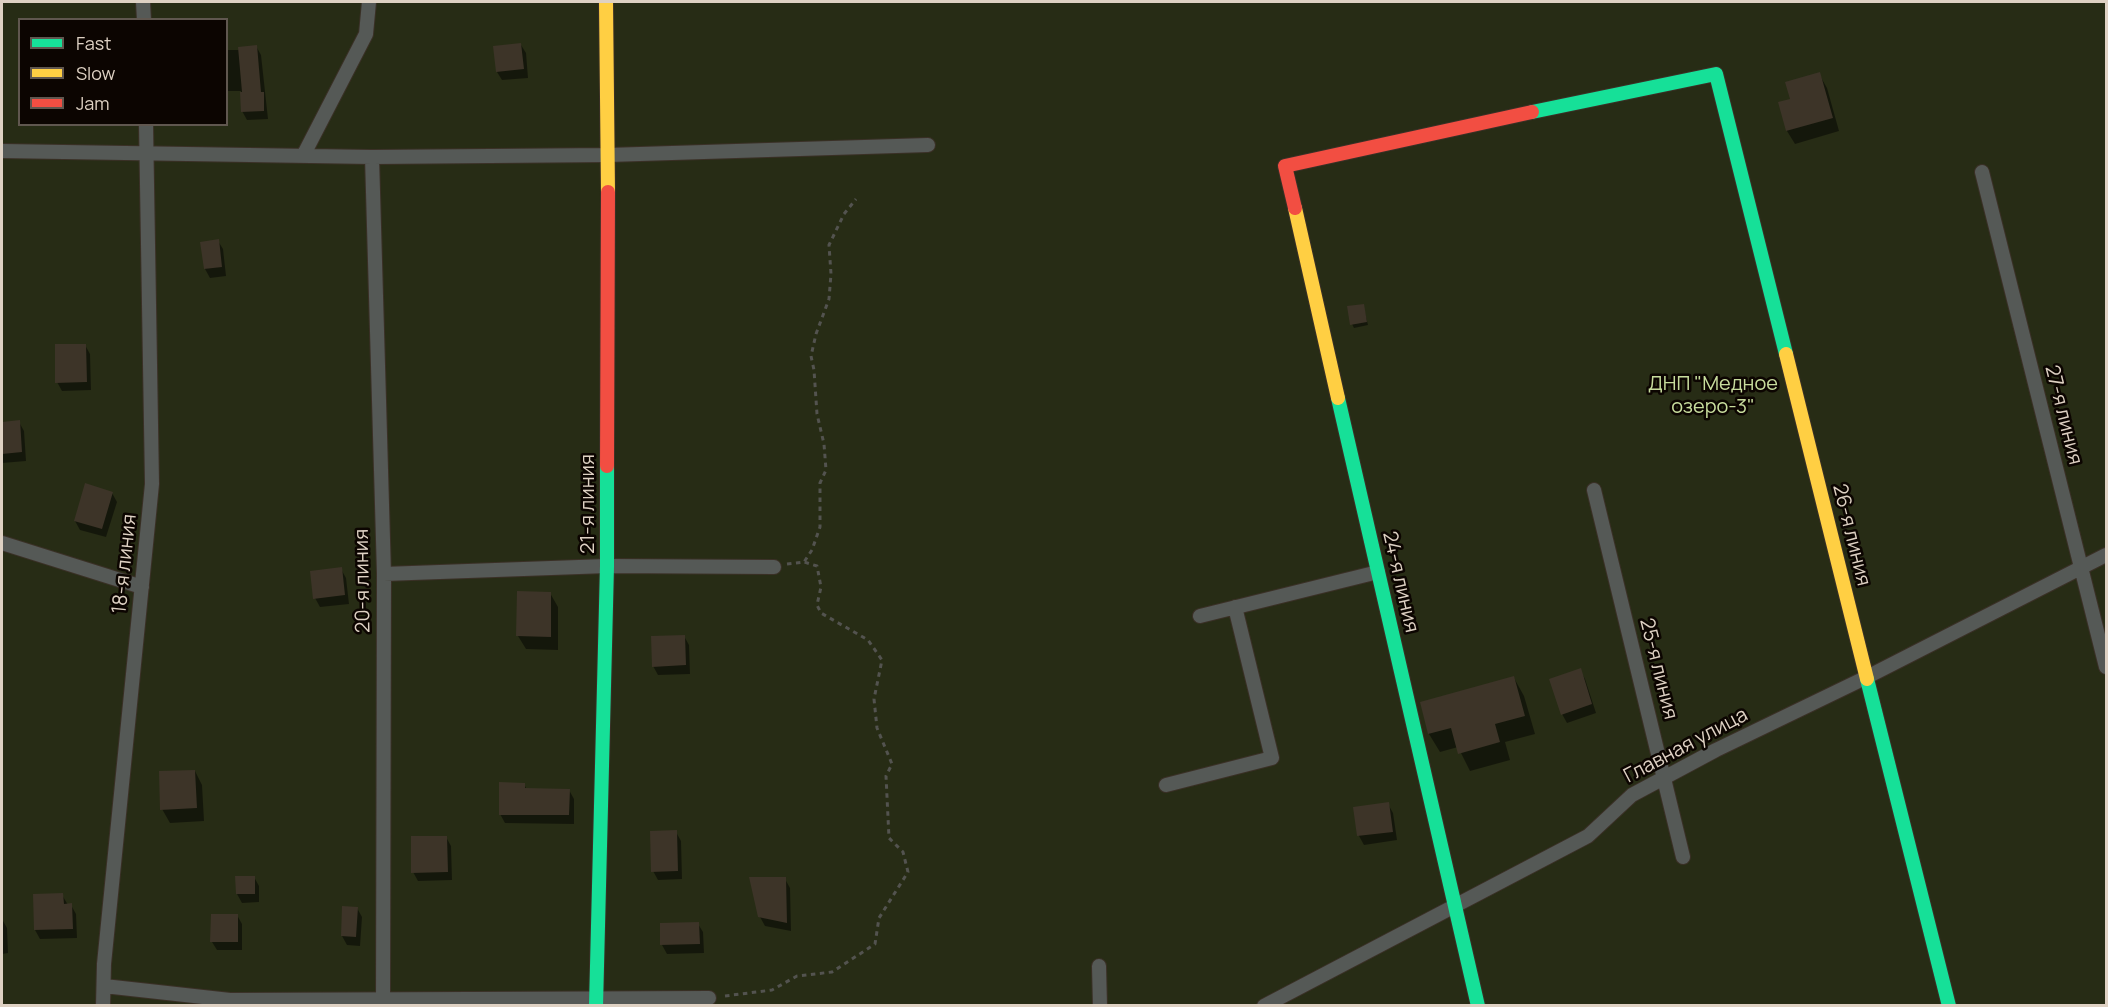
<!DOCTYPE html>
<meta charset="utf-8">
<style>
body{margin:0}
#map{position:relative;width:2108px;height:1007px;overflow:hidden;background:#21160a;font-family:Manrope,sans-serif}
canvas{display:block}
.frame{position:absolute;inset:0;border:3px solid #ded1c3;pointer-events:none}
.legend{position:absolute;left:18px;top:18px;width:210px;height:108px;box-sizing:border-box;background:#0c0501;border:2px solid #60574f;margin:0;padding:8px 10px;list-style:none;font-size:18px;color:#ded1c3}
.legend li{display:flex;align-items:center;gap:12px;height:30px}
.legend b{width:30px;border:2px solid #60574f}
</style>
<div id="map">
<canvas width="2108" height="1007"></canvas>
<div class="frame"></div>
<ul class="legend">
<li><b style="height:8px;background:#16e098"></b>Fast</li>
<li><b style="height:8px;background:#ffcf43"></b>Slow</li>
<li><b style="height:8px;background:#f24e42"></b>Jam</li>
</ul>
</div>
<script>
const ctx = document.querySelector('canvas').getContext('2d');
ctx.lineJoin = 'round';
function fill(path, color) { ctx.fillStyle = color; ctx.fill(path, 'evenodd'); }
const toPath = rows => new Path2D(rows.map(r => 'M' + r).join(''));
function trace(path, color, width, dash) { ctx.strokeStyle = color; ctx.lineWidth = width; ctx.lineCap = dash ? 'butt' : 'round'; ctx.setLineDash(dash || []); ctx.stroke(path); }
function write(font, color, halo, rows, align = 'center') {
  ctx.font = font + ' Manrope,sans-serif'; ctx.lineWidth = 5; ctx.setLineDash([]); ctx.textBaseline = 'middle'; ctx.strokeStyle = halo; ctx.fillStyle = color; for (const [text, x, y, turn = 0] of rows) {
    ctx.save(); ctx.translate(x, y); ctx.rotate((+turn || 0) * Math.PI / 180); ctx.textAlign = isNaN(turn) ? turn : align; if (halo) ctx.strokeText(text, 0, 0); ctx.fillText(text, 0, 0); ctx.restore();
  }
}
const green = toPath([
 [2,2,2106,2,2106,1005,2,1006],
 [20,20,226,20,226,124,20,124]
]);
const shadow = toPath([
 [521,45,526,53,528,78,502,80,497,72],
 [256,46,261,55,268,119,247,120,242,111,241,91,226,91,226,50,240,50],
 [1819,74,1827,88,1839,131,1795,144,1787,131,1780,103,1792,100],
 [218,241,223,249,226,276,210,278,205,269,202,243],
 [1363,305,1368,325,1354,328,1352,324],
 [85,345,90,354,91,390,62,391,57,382],
 [19,422,24,431,26,461,2,463,2,423],
 [112,493,117,502,106,537,80,530,75,521],
 [341,569,346,578,349,604,320,607,315,598],
 [550,593,558,607,558,650,526,649,518,636],
 [684,636,689,645,690,674,658,675,653,666],
 [1580,670,1585,679,1596,713,1567,723,1562,714],
 [1514,678,1524,696,1535,734,1505,742,1510,760,1470,771,1458,747,1440,752,1429,734,1422,703],
 [195,771,202,785,204,821,170,823,162,809],
 [524,784,527,790,569,790,574,799,574,824,505,823,500,814],
 [1388,804,1393,813,1397,840,1364,845,1359,836,1355,808],
 [676,832,681,841,682,879,658,880,653,871],
 [446,837,451,846,452,880,418,881,413,872],
 [254,877,259,886,259,902,242,903,237,894],
 [785,879,790,888,791,931,765,926,760,917],
 [62,895,68,905,71,905,76,914,77,938,40,939,35,930],
 [357,908,362,917,360,946,347,945,342,936],
 [237,915,242,924,242,950,217,950,212,942],
 [2,919,7,928,8,953,2,954],
 [698,924,703,932,704,953,667,954,662,945,661,925]
]);
const building = toPath([
 [521,43,524,69,496,72,493,46],
 [257,45,261,92,264,92,264,111,241,112,240,92,242,92,238,47],
 [1820,72,1833,118,1786,131,1778,102,1790,99,1785,82],
 [219,239,222,267,204,269,200,242],
 [1364,304,1367,322,1350,325,1347,306],
 [55,344,86,344,87,382,55,383],
 [20,420,22,452,2,454,2,422],
 [85,483,113,492,102,529,74,521],
 [342,567,345,595,313,599,310,571],
 [517,591,551,592,551,637,516,636],
 [685,635,686,665,652,667,651,636],
 [1581,668,1592,704,1561,715,1549,679],
 [1514,676,1525,716,1495,724,1500,742,1458,754,1451,728,1428,734,1420,702],
 [195,770,197,808,160,810,159,771],
 [499,782,525,783,525,788,570,789,569,815,499,815],
 [1389,802,1393,832,1357,836,1353,807],
 [677,830,678,871,651,872,650,831],
 [411,836,447,836,448,872,411,873],
 [235,876,255,876,255,894,236,894],
 [749,877,786,877,787,923,758,917],
 [63,893,64,904,72,903,73,929,34,930,33,894],
 [342,906,358,907,356,937,341,936],
 [211,914,238,914,238,942,210,942],
 [699,922,700,944,660,945,660,923]
]);
const path = toPath([
 [787,564,804,562,812,550,820,527,820,483,826,470,824,444,817,414,814,370,811,356,816,334,829,299,831,274,829,245,844,214,856,199],
 [725,996,772,990,797,976,832,972,875,944,879,918,908,872,903,852,889,838,886,776,892,764,877,728,874,699,882,660,868,640,821,613,817,605,821,587,817,566,804,562]
]);
const street = toPath([
 [143,2,144,20],
 [2,151,372,157,608,155,928,145],
 [303,156,366,34,369,2],
 [372,157,384,574,383,1006],
 [1982,172,2106,667],
 [1594,490,1683,857],
 [2,543,142,587],
 [384,574,607,566,774,567],
 [1200,616,1378,572],
 [1166,785,1272,758,1235,607],
 [1099,966,1100,1006],
 [104,986,230,1000,709,998],
 [103,1006,104,964,152,484,146,124],
 [1264,1006,1588,836,1632,795,1716,750,1867,677,2106,555]
]);
const fast = toPath([
 [1532,112,1716,74,1786,354],
 [1338,398,1478,1006],
 [1867,679,1949,1006],
 [596,1006,607,566,607,466]
]);
const slow = toPath([
 [606,2,608,192],
 [1295,208,1338,398],
 [1786,354,1867,679]
]);
const jam = toPath([
 [1295,208,1285,166,1532,112],
 [607,466,608,192]
]);
const parkNames = [
 ["ДНП \"Медное",1713,384],
 ["озеро-3\"",1713,407]
];
const streetNames = [
 ["27-я линия",2063,415,76],
 ["21-я линия",588,504,-90],
 ["26-я линия",1851,535,76],
 ["18-я линия",125,564,-84],
 ["20-я линия",363,581,-91],
 ["24-я линия",1400,582,77],
 ["25-я линия",1658,669,76],
 ["Главная улица",1686,746,-28]
];
fill(green, '#272c15');
fill(shadow, '#0007');
fill(building, '#3d3428');
trace(street, '#3a3026', 16);
trace(fast, '#3a3026', 16);
trace(slow, '#3a3026', 16);
trace(jam, '#3a3026', 16);
trace(path, '#53534f', 3, [4.5, 4.5]);
trace(street, '#555956', 14);
trace(fast, '#16e098', 14);
trace(slow, '#ffcf43', 14);
trace(jam, '#f24e42', 14);
write('20px', '#c8dd9d', '#0c0501', parkNames);
write('20px', '#ded1c3', '#0c0501', streetNames);
</script>
